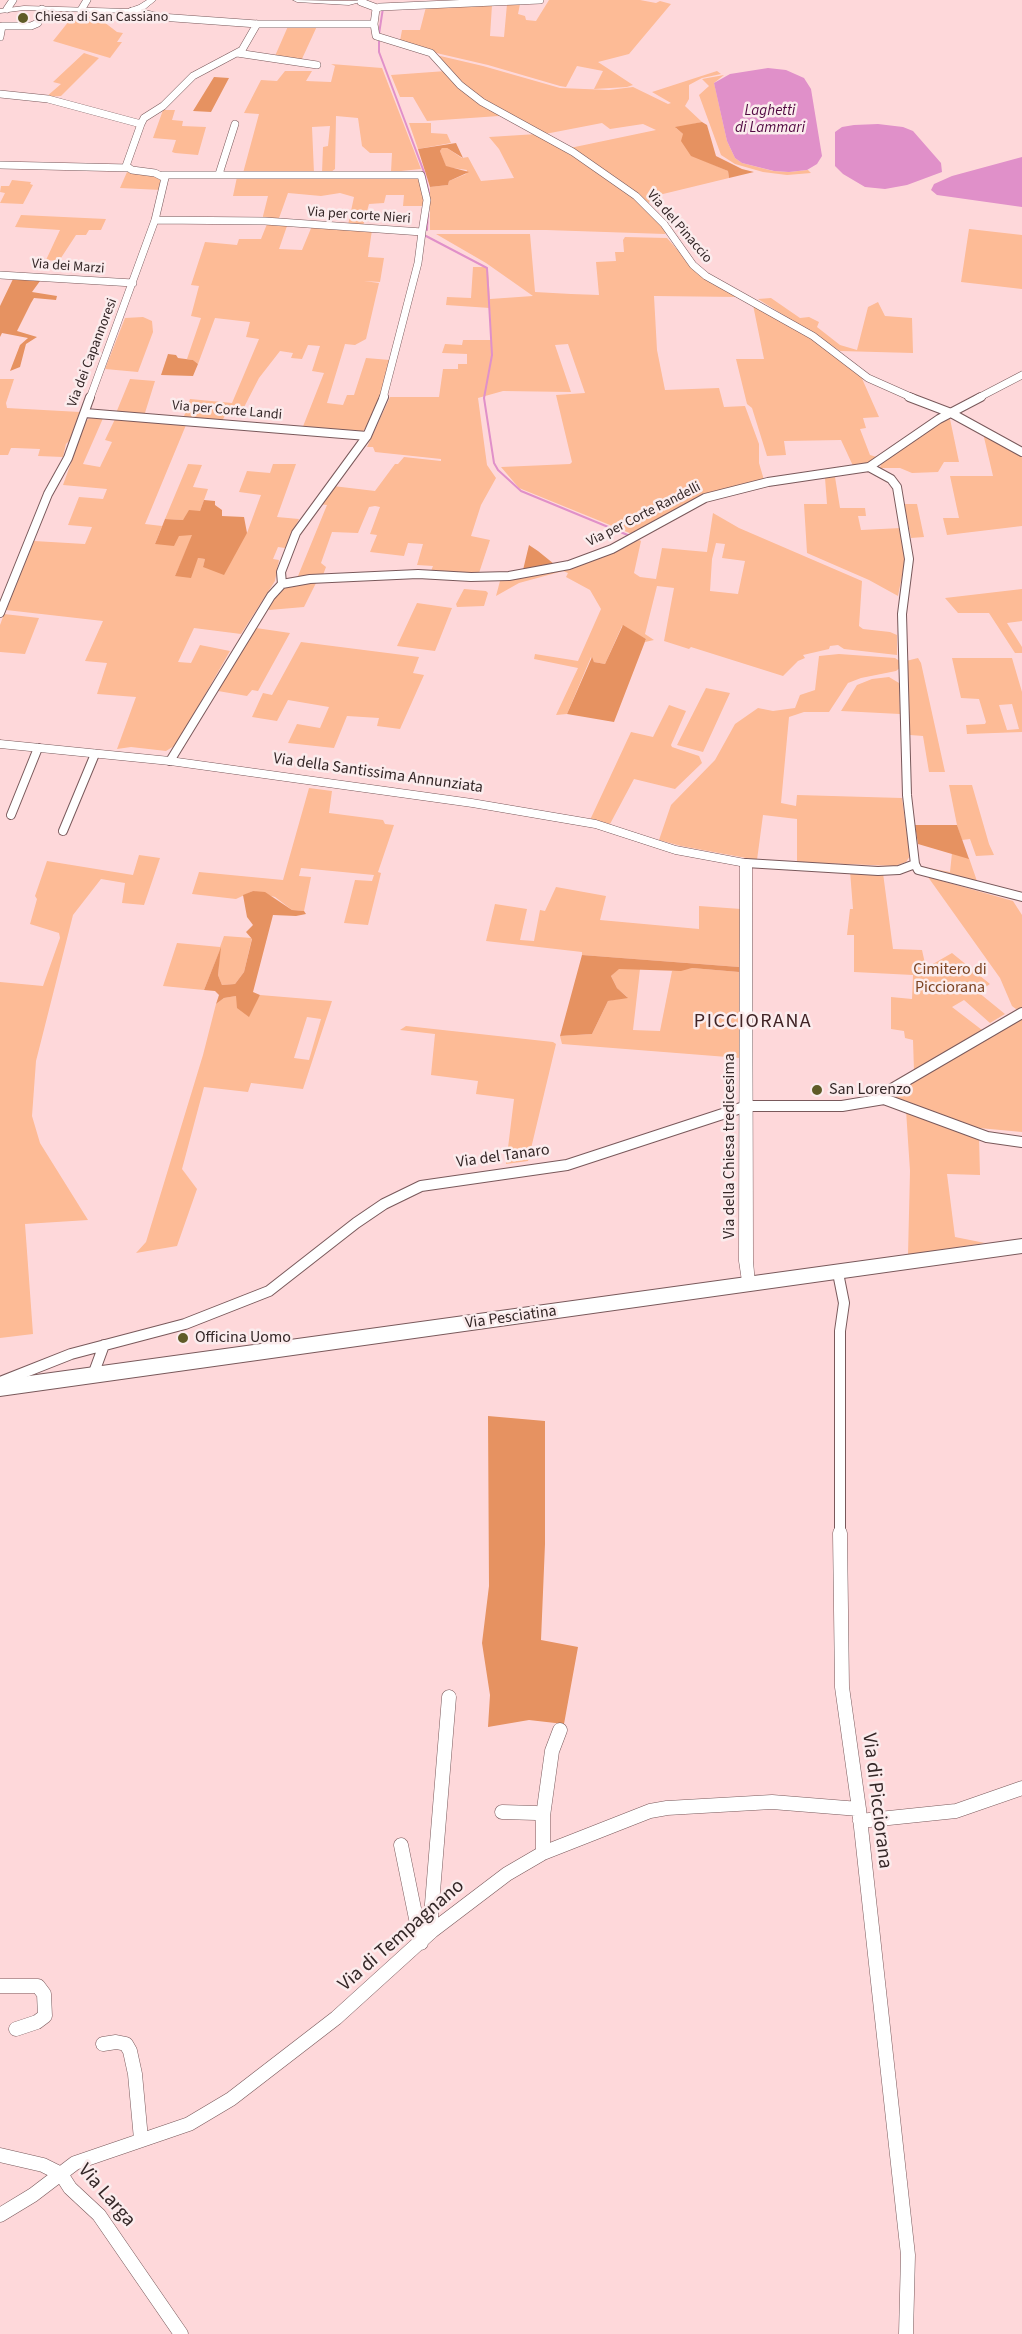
<!DOCTYPE html>
<style>
body{margin:0}
canvas{display:block;background:#fed8da}
</style>
<canvas width="1022" height="2334"></canvas>
<script>
const ctx = document.querySelector('canvas').getContext('2d');
ctx.lineJoin = 'round';
function fill(path, color) { ctx.fillStyle = color; ctx.fill(path, 'evenodd'); }
const toPath = rows => new Path2D(rows.map(r => 'M' + r).join(''));
function trace(path, color, width, dash) { ctx.strokeStyle = color; ctx.lineWidth = width; ctx.lineCap = dash ? 'butt' : 'round'; ctx.setLineDash(dash || []); ctx.stroke(path); }
function write(font, color, halo, rows, align = 'center') {
  ctx.font = font + ' "Source Sans 3",sans-serif'; ctx.lineWidth = 5; ctx.setLineDash([]); ctx.textBaseline = 'middle'; ctx.strokeStyle = halo; ctx.fillStyle = color; for (const [text, x, y, turn = 0] of rows) {
    ctx.save(); ctx.translate(x, y); ctx.rotate((+turn || 0) * Math.PI / 180); ctx.textAlign = isNaN(turn) ? turn : align; if (halo) ctx.strokeText(text, 0, 0); ctx.fillText(text, 0, 0); ctx.restore();
  }
}
const green = toPath([
 [549,0,640,0,656,3,660,1,671,4,629,54,598,62,633,85,627,87,594,89,603,71,577,66,566,87,560,86,488,65,432,52,400,41,402,30,420,30,426,7,492,5,490,36,504,37,507,4,520,4,518,14,525,16,526,20,536,21],
 [73,16,106,18,104,22,117,32,123,33,117,42,122,42,110,58,53,41],
 [289,24,318,24,301,61,275,56],
 [84,53,99,58,61,96,46,97,61,84,53,82],
 [436,55,483,66,560,88,609,90,633,87,668,104,671,103,652,92,717,71,721,74,702,78,689,85,689,99,685,106,702,122,676,128,683,134,691,155,728,171,729,178,663,194,650,200,649,203,612,175,570,148,656,130,643,124,610,129,602,123,545,134,508,115,466,87],
 [331,64,382,68,421,169,391,172,392,153,370,153,362,146,358,118,336,116,335,169,331,172,322,173,323,147,328,146,330,126,312,127,314,173,243,173,259,114,244,113,261,80,277,81,285,71,312,71,306,81,331,82,335,66],
 [446,71,500,115,499,116,427,121,413,97,400,97,391,75],
 [724,75,714,83,715,87,727,141,735,158,742,163,773,171,789,172,808,170,811,173,787,175,763,172,735,164,721,155,699,95,709,86,702,79],
 [163,110,175,110,172,120,183,121,182,126,206,127,198,155,175,153,172,152,176,140,153,138],
 [409,123,431,123,431,133,447,134,451,143,418,149],
 [537,134,633,194,661,225,667,232,665,234,546,230,430,230,430,187,448,185,449,181,466,174,467,170,446,167,440,151,442,148,447,148,462,158,468,157,481,181,514,178,499,149,489,137],
 [127,172,157,177,161,181,161,190,120,188],
 [237,177,421,177,424,206,403,206,404,195,386,195,384,203,369,204,363,226,348,225,354,197,340,193,321,196,288,193,278,221,262,220,268,196,233,196],
 [12,180,31,182,30,184,33,185,23,204,0,203,5,193,0,192,1,186,9,186],
 [21,215,106,219,101,230,89,230,86,235,76,235,59,261,46,260,60,230,15,227],
 [267,224,287,226,279,249,302,250,312,226,372,230,368,257,384,258,380,282,364,281,379,283,366,339,355,345,345,344,327,403,343,405,347,395,354,395,366,358,390,360,379,407,362,433,302,429,324,373,312,371,320,346,308,345,302,359,291,358,293,353,280,351,259,378,240,415,226,414,222,421,183,419,190,399,232,403,259,339,246,337,250,322,215,318,198,364,193,360,187,359,201,318,191,316,199,286,191,285,205,242,237,245,239,239,261,239],
 [969,229,1022,235,1022,289,961,282],
 [436,234,530,234,535,292,571,294,599,295,596,262,616,261,615,252,624,252,623,240,625,237,667,238,690,264,740,297,654,296,657,350,665,390,719,388,724,407,745,406,759,444,759,463,764,480,699,496,632,534,519,488,501,467,570,464,572,462,556,395,585,393,568,344,555,345,571,392,503,391,478,398,487,465,496,478,481,505,471,536,490,540,479,573,431,571,433,566,417,565,423,544,408,543,404,556,370,552,377,535,370,534,380,507,375,506,369,507,358,533,332,532,321,563,326,567,323,575,298,576,327,505,319,504,333,486,375,491,395,464,398,464,404,457,441,461,441,459,375,452,373,447,367,447,390,397,439,397,443,369,458,369,458,364,467,364,467,354,442,353,445,344,462,345,463,340,491,340,490,308,446,305,447,297,471,298,473,267,485,267,488,271,490,299,533,296,486,263],
 [771,298,800,318,809,317,819,322,817,327,840,345,857,350,868,307,878,302,885,316,912,318,913,353,840,351,758,299],
 [752,300,814,338,860,374,879,417,863,418,866,428,860,429,870,455,880,458,854,468,841,440,784,441,786,455,767,456,752,408,747,404,736,359,764,359],
 [125,318,143,317,152,321,153,332,138,372,105,369],
 [0,379,14,379,6,403,7,408,80,412,69,441,66,444,63,457,38,456,40,449,15,448,11,448,8,455,0,455],
 [130,379,155,381,144,416,116,413],
 [93,416,104,416,83,464,100,467,112,442,105,440,116,417,186,425,145,524,162,526,155,544,183,534,193,535,175,576,198,558,205,559,203,567,247,533,261,495,239,492,247,471,270,473,273,464,296,464,277,517,299,519,285,548,278,547,273,559,279,560,275,581,241,634,194,628,178,662,191,663,200,645,230,651,179,740,174,746,166,751,131,747,117,749,136,697,97,694,107,663,85,661,103,621,6,610,34,541,85,544,92,527,68,525,79,497,103,499,107,489,63,485,86,421],
 [950,419,959,462,944,462,938,472,912,473,900,468,880,468,881,464,943,421],
 [983,433,1022,454,1022,526,947,535,943,518,959,518,950,476,993,476],
 [188,464,202,465,193,487,208,489,200,511,183,520,165,519],
 [835,477,840,508,865,508,866,516,858,516,861,530,901,528,905,560,898,596,869,580,807,553,804,504,827,504,825,478],
 [904,504,917,504,924,537,911,538],
 [713,513,739,528,862,581,859,626,863,629,890,632,897,635,897,655,844,649,838,645,830,646,829,649,803,655,805,658,798,661,783,676,691,647,689,649,664,641,674,588,657,586,645,634,654,640,645,642,646,639,622,626,605,664,594,662,591,657,567,714,556,715,578,668,534,659,535,654,578,661,601,609,590,590,566,577,568,573,563,571,519,583,496,596,500,581,571,568,609,554,639,540,641,541,634,573,640,577,656,579,662,548,707,552],
 [716,543,725,544,722,558,745,561,738,594,710,591,712,559],
 [314,581,316,583,304,607,269,610,268,606,283,586],
 [464,589,486,591,488,593,484,606,457,607,456,604],
 [1022,589,1022,621,1007,623,1022,647,1022,653,1015,653,989,613,958,613,945,598],
 [417,603,452,608,435,651,397,646],
 [4,614,39,618,25,654,0,652,0,625],
 [256,628,290,633,258,691,252,690,247,696,218,691],
 [301,642,419,657,413,673,424,675,400,729,377,726,379,718,347,716,334,748,288,743,297,724,320,728,329,707,288,700,277,721,252,717,263,693,272,695],
 [839,654,895,658,901,662,901,667,896,671,861,678,848,683,829,712,804,712,789,717,781,803,796,806,797,795,902,798,910,856,906,862,895,866,797,862,797,819,763,815,757,860,681,846,659,840,671,805,715,760,735,724,758,708,773,711,795,708,800,695,815,690,819,656],
 [918,658,921,663,945,772,929,772,923,736,910,735,906,661],
 [952,658,1012,658,1022,692,1022,732,967,734,966,725,985,724,986,722,979,699,961,698],
 [1012,704,1019,729,1007,730,999,705],
 [889,677,899,683,900,714,841,711,857,685,872,679],
 [706,688,730,693,703,752,677,745],
 [669,705,686,711,671,745,672,747,699,756,702,763,675,789,634,779,610,824,590,820,631,732,653,737],
 [949,785,972,785,989,844,994,855,976,856,970,839,962,840,957,825],
 [309,788,332,791,329,813,383,820,385,824,394,825,378,872,381,873,368,925,344,923,355,880,372,881,374,875,301,868,299,876,311,877,304,911,292,910,275,897,253,891,236,899,192,894,199,872,283,880],
 [952,853,969,858,978,884,923,867,950,872],
 [139,855,160,858,144,905,122,903,125,883,101,879,73,915,36,1061,32,1116,40,1143,88,1220,25,1224,33,1334,0,1338,0,982,43,986,60,938,59,933,30,924,37,899,35,896,47,861,133,875],
 [850,871,883,873,893,949,922,950,926,968,952,953,990,984,978,992,1005,1014,990,1023,964,1000,952,1007,982,1030,917,1073,914,1071,913,1040,905,1038,904,1031,891,1029,891,997,912,999,913,975,854,972,854,935,847,935,850,909,853,909],
 [928,877,1013,901,1022,915,1022,1008,1016,1009,1012,1006,1000,978],
 [556,887,606,896,600,920,699,929,699,906,741,909,739,967,582,955,582,952,486,941,495,904,527,909,520,940,534,941,540,910,545,911],
 [224,936,252,938,244,972,235,984,222,985,218,975,220,950,204,990,163,986,177,943,220,947],
 [619,968,640,969,633,1030,660,1031,672,971,692,968,739,972,740,1058,562,1044,560,1036,592,1034,608,1001,627,997,617,988,611,976],
 [260,995,332,1001,303,1089,251,1083,248,1092,204,1087,182,1169,197,1189,177,1246,136,1253,146,1242,203,1055,216,1004,224,998,236,996,256,1001],
 [307,1017,321,1019,309,1060,294,1058],
 [1022,1017,1022,1132,979,1128,906,1106,892,1098,893,1094],
 [406,1026,553,1042,556,1044,528,1161,506,1164,514,1099,476,1094,478,1081,431,1075,435,1034,400,1030],
 [906,1110,979,1137,980,1175,947,1174,955,1237,985,1243,908,1255,910,1171]
]);
const forest = toPath([
 [214,77,229,78,211,112,193,111],
 [702,122,707,125,716,156,742,169,754,172,729,178,728,171,691,156,681,141,683,134,675,127],
 [456,143,463,158,447,148,442,148,440,151,446,166,469,172,449,181,448,185,430,187,418,149],
 [13,279,40,281,32,292,57,296,56,300,34,298,31,303,17,331,37,337,26,344,20,367,10,371,20,345,28,338,2,333,0,337,0,306],
 [168,354,176,355,178,358,193,360,198,364,193,376,161,375],
 [204,500,215,501,215,505,222,510,222,516,244,517,247,533,224,575,203,567,205,559,198,558,191,578,175,576,192,535,179,536,174,546,155,544,165,519,183,520,189,510,200,511],
 [529,545,538,551,554,564,523,570],
 [623,625,646,639,614,722,567,714,592,657,594,662,605,664],
 [915,825,957,825,969,859,918,844],
 [253,891,265,892,292,910,304,911,306,914,296,916,273,915,253,992,260,995,249,1017,237,1008,236,996,224,998,216,1004,219,995,215,991,204,990,221,947,218,975,222,985,235,984,244,972,252,939,246,932,253,925,247,917,243,895],
 [582,955,739,967,739,972,692,968,681,971,619,969,611,976,617,988,628,998,608,1001,592,1034,560,1036],
 [488,1416,545,1421,545,1544,541,1640,578,1647,564,1724,529,1720,488,1727,490,1695,482,1643,489,1586]
]);
const water = toPath([
 [768,68,786,70,804,78,811,89,822,156,817,164,807,170,789,172,774,171,742,163,735,158,727,141,714,83,730,74],
 [878,124,903,127,913,131,941,163,942,172,907,185,885,189,865,187,843,174,835,166,835,132,842,127,854,125],
 [1022,157,1022,207,937,195,931,190,934,184,952,176]
]);
const stream = toPath([
 [379,34,383,8],
 [379,39,379,52,424,172,429,193],
 [427,230,428,211],
 [426,236,487,268,492,355,484,398,494,463,498,470,521,491,630,536]
]);
const minorFar3 = toPath([
 [540,0,380,7,376,9,374,24,376,36,431,53,460,85,482,102,573,152,636,196,664,224,693,265,706,276,813,336,868,378,913,398],
 [361,2,377,8],
 [7,9,13,0],
 [81,10,87,0],
 [132,11,160,17,257,24,374,24],
 [0,37,2,26,31,26,38,23,42,9],
 [237,53,317,65],
 [0,94,48,99,141,124],
 [0,165,129,168],
 [219,174,235,124],
 [162,175,421,175,427,200,422,232],
 [155,220,265,221,422,232,418,263,383,398],
 [0,275,133,283],
 [90,398,155,220,165,178,155,173,132,170,126,166,141,124,144,118,163,106,193,76,242,50,257,24],
 [978,398,1022,375]
]);
const minorFar2 = toPath([
 [909,397,951,413,1022,452],
 [85,413,367,436],
 [282,584,281,572,296,533,367,436,384,397],
 [0,613,48,494,68,458,90,397],
 [170,761,271,596,282,584,310,579,418,574,471,577,509,576,569,565,612,549,705,498,768,482,869,467,939,419,981,397],
 [11,815,38,748],
 [63,831,95,754],
 [746,863,878,871,899,870,915,864,907,795,902,614,909,559,897,487,891,479,869,467],
 [915,864,918,870,1022,897]
]);
const minorFar1 = toPath([
 [884,1099,987,1137,1022,1142],
 [838,1273,844,1303,840,1331,840,1534],
 [93,1375,104,1345],
 [0,1382,71,1354,185,1324,269,1291,356,1223,384,1204,421,1186,567,1165,747,1106,842,1106,884,1099,885,1094,890,1090,1022,1013]
]);
const minor = toPath([
 [840,1533,842,1687,859,1809,908,2255,906,2334],
 [502,1812,536,1813,543,1816],
 [860,1821,956,1811,1022,1788],
 [401,1845,421,1943],
 [543,1853,543,1816,552,1751,560,1730],
 [432,1931,431,1916,449,1697],
 [0,1986,38,1986,44,1994,45,2016,37,2022,16,2029],
 [103,2044,116,2042,126,2044,130,2051,135,2074,141,2139],
 [0,2155,43,2165,61,2174],
 [61,2174,70,2188,99,2215,181,2334],
 [0,2215,33,2195,75,2163,189,2124,231,2099,336,2018,432,1931,507,1874,543,1853,650,1811,667,1808,772,1802,859,1809]
]);
const tertiary = toPath([
 [147,0,156,0,145,9,128,13,24,10,0,13,0,9,24,6,128,9,139,5,147,0],
 [293,0,349,1,368,0,349,5,297,2,293,0],
 [0,740,170,757,472,799,596,820,676,846,750,860,752,863,753,1261,755,1284,753,1288,743,1288,739,1261,740,866,675,854,595,828,472,807,170,765,0,748,0,740]
]);
const primary = toPath([
 [1022,1239,1022,1253,0,1396,0,1380,1022,1239]
]);
const markers = [
 [23,18,6,"#5f5b27"],
 [817,1090,6,"#5f5b27"],
 [183,1338,6,"#5f5b27"]
];
const farPoinames = [
 ["Chiesa di San Cassiano",35,18]
];
const farStreetnames = [
 ["Via per corte Nieri",359,216,4],
 ["Via del Pinaccio",679,227,49],
 ["Via dei Marzi",68,267,4],
 ["Via dei Capannoresi",93,353,-69],
 ["Via per Corte Landi",227,411,5],
 ["Via per Corte Randelli",644,515,-27]
];
const farWaternames = [
 ["Laghetti",770,112],
 ["di Lammari",770,129]
];
const streetNames = [
 ["Via della Santissima Annunziata",378,774,8],
 ["Via della Chiesa tredicesima",730,1146,-90],
 ["Via del Tanaro",503,1157,-8],
 ["Via Pesciatina",511,1318,-8]
];
const parkNames = [
 ["Cimitero di",950,970],
 ["Picciorana",950,988]
];
const poiNames = [
 ["San Lorenzo",829,1090],
 ["Officina Uomo",195,1338]
];
const quarterNames = [
 ["PICCIORANA",753,1023]
];
const nearStreetnames = [
 ["Via di Picciorana",876,1801,83],
 ["Via di Tempagnano",402,1936,-41],
 ["Via Larga",106,2196,49]
];
fill(green, '#fdbb96');
fill(forest, '#e69261');
fill(water, '#e090c9');
trace(stream, '#e090c9', 2);
trace(minorFar3, '#79595b', 8);
trace(minorFar2, '#79595b', 10);
trace(minorFar1, '#79595b', 12);
trace(minor, '#79595b', 15);
trace(tertiary, '#79595b', 1);
trace(primary, '#79595b', 2);
trace(minorFar3, '#fff', 7);
trace(minorFar2, '#fff', 8);
trace(minorFar1, '#fff', 10);
trace(minor, '#fff', 14);
fill(tertiary, '#fff');
fill(primary, '#fff');
for (const [x, y, r, color] of markers) { const dot = new Path2D(); dot.arc(x, y, r, 0, 2 * Math.PI); ctx.fillStyle = color; ctx.fill(dot); trace(dot, '#fbeced', 2); }
write('14px', '#342727', '#fbeced', farPoinames, 'left');
write('14px', '#342727', '#fbeced', farStreetnames);
write('italic 15px', '#520a43', '#fbeced', farWaternames);
write('16px', '#342727', '#fbeced', streetNames);
write('16px', '#7c4422', '#fbeced', parkNames);
write('16px', '#342727', '#fbeced', poiNames, 'left');
ctx.letterSpacing = '1.5px';
write('20px', '#402426', '#fbeced', quarterNames);
ctx.letterSpacing = '0px';
write('20px', '#342727', '#fbeced', nearStreetnames);
</script>
